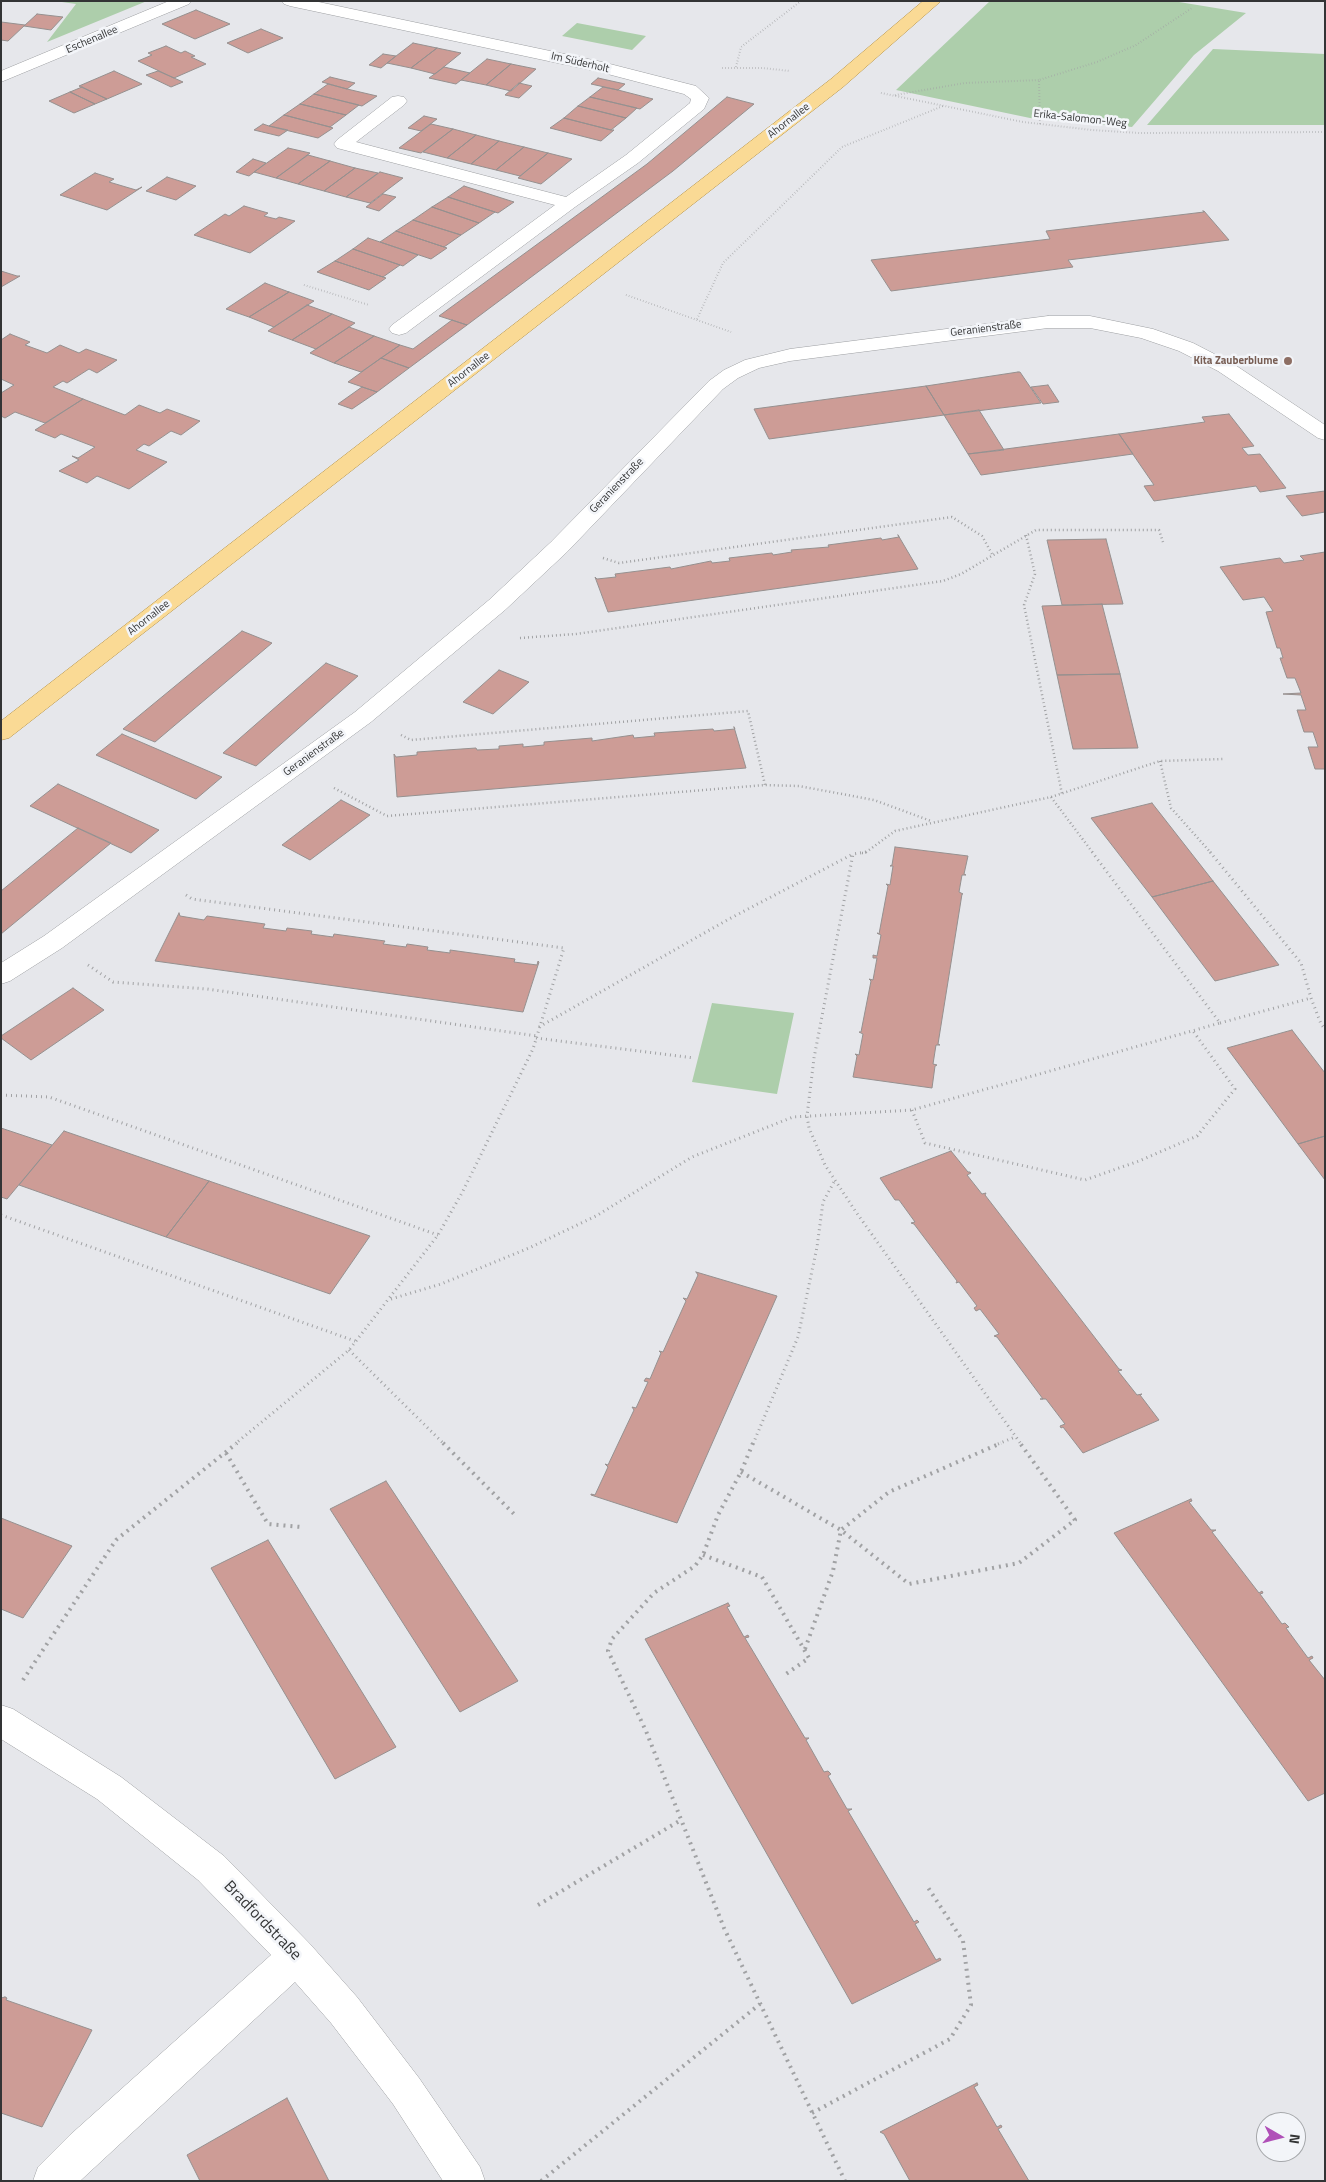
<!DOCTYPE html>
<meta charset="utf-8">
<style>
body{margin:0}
#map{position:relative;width:1326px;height:2182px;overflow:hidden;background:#e6e7eb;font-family:"Titillium Web",sans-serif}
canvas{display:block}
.frame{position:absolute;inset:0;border:2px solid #333435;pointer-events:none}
.north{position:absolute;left:1256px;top:2112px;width:50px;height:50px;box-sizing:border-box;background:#f3f5f9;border:1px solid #a6a8ab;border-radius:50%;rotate:98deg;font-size:14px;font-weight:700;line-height:20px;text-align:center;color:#333435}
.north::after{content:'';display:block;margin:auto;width:18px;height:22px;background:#b050b8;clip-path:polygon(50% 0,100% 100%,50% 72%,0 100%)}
</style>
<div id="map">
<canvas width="1326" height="2182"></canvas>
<div class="frame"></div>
<div class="north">N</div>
</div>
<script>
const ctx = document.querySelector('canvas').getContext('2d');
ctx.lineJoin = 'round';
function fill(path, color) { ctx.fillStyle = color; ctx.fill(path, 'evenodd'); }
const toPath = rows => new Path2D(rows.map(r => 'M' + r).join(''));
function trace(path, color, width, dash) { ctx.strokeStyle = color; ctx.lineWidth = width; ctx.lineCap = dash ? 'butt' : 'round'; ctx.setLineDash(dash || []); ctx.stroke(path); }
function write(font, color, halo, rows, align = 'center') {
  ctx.font = font + ' "Titillium Web",sans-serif'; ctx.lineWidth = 5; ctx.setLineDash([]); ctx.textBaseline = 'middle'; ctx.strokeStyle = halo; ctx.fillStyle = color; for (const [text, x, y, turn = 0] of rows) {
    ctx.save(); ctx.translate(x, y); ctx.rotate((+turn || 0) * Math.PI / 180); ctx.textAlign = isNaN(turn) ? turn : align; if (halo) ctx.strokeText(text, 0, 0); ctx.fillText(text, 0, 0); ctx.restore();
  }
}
const green = toPath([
 [55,1,147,1,47,42,76,4],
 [990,1,1173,1,1246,13,1194,55,1132,127,1030,118,896,90],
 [577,23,646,36,632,50,562,36],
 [1213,49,1325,54,1325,125,1147,125],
 [712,1003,794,1013,777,1094,692,1082]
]);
const building = toPath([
 [196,10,230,24,195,39,162,24,196,10],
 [37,14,63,17,51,30,24,26,37,14],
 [1,22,25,25,8,41,1,40,1,22],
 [261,29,283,38,248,53,227,43,261,29],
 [413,43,437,48,411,68,387,63,413,43],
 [166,46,181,53,185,51,195,56,191,57,206,64,174,78,138,61,152,55,148,53,166,46],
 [437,48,461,53,435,74,411,68,437,48],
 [383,54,396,56,381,68,369,65,383,54],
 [487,59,511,64,486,85,461,80,487,59],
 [511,64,536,69,511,91,486,85,511,64],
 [444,67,470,73,456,84,429,78,444,67],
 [114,71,142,84,107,99,79,86,114,71],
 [158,71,174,78,183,82,171,87,146,75,158,71],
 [330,77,355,83,347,89,322,82,330,77],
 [598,78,625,84,618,90,591,84,598,78],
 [519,83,532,86,519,98,505,95,519,83],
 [328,84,347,89,377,96,362,106,314,94,328,84],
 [82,87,107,99,95,104,70,92,82,87],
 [603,87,618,90,653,99,640,109,590,97,603,87],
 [70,92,95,104,74,113,49,101,70,92],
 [314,94,359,105,346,115,300,104,314,94],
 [590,97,637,108,626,118,578,106,590,97],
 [727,97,754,104,673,171,467,325,439,316,647,164,727,97],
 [300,104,346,115,330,127,284,115,300,104],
 [578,106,626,118,611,130,564,118,578,106],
 [284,115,330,127,333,128,318,138,269,126,284,115],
 [424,116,437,119,421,131,408,128,424,116],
 [564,118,611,130,614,130,601,141,550,128,564,118],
 [263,124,269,126,288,130,279,136,254,130,263,124],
 [431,124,453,129,421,153,399,148,431,124],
 [453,129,476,135,447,158,423,152,453,129],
 [476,135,499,141,471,164,447,158,476,135],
 [499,141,524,147,496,170,471,164,499,141],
 [524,147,548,153,520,176,496,170,524,147],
 [288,148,310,153,276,178,254,172,288,148],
 [548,153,572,159,541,184,518,178,548,153],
 [308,155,330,161,298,184,276,178,308,155],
 [253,159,266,163,249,176,236,172,253,159],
 [330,161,355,168,324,191,298,184,330,161],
 [355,168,378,173,346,197,324,191,355,168],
 [380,172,403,178,370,203,346,197,380,172],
 [95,173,114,179,109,182,136,190,142,187,107,210,60,195,95,173],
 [167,177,196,186,176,200,146,191,167,177],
 [464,186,514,202,498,213,448,197,464,186],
 [383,194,396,197,379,211,366,207,383,194],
 [448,197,495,212,479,223,432,207,448,197],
 [244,206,268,213,264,216,276,219,279,217,295,221,250,253,194,235,225,214,229,216,244,206],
 [432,207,479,223,461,235,413,220,432,207],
 [1203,211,1204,211,1229,240,1068,260,1073,267,891,291,871,260,1050,239,1046,231,1204,212,1203,211],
 [413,220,461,235,444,247,396,231,413,220],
 [396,231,447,248,431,259,380,242,396,231],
 [368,238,380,242,418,255,403,266,353,249,368,238],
 [353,249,400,265,383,277,335,261,353,249],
 [335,261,386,278,369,290,317,272,335,261],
 [1,271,17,276,20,276,1,287,1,271],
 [265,283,289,292,249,317,226,309,265,283],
 [289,292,314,301,274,327,249,317,289,292],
 [307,305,332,314,292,340,268,331,307,305],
 [332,314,355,323,316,349,292,340,332,314],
 [452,320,467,325,409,368,381,358,400,345,413,349,452,320],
 [349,327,374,336,334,363,310,353,349,327],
 [10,334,30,342,25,345,47,353,60,345,79,353,86,349,117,360,97,373,89,369,67,383,63,381,53,387,83,399,45,423,15,412,5,418,1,416,1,393,14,385,1,379,1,340,10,334],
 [374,336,400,345,361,372,334,363,374,336],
 [381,358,409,368,377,392,348,382,381,358],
 [1018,372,1020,372,1041,403,944,415,926,386,1018,372],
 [1048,385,1059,402,1043,404,1031,387,1048,385],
 [926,386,944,415,769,439,754,409,926,386],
 [362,387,377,392,352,409,338,404,362,387],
 [83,399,125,415,139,405,160,413,167,409,200,421,181,435,171,431,149,446,144,444,136,450,167,462,129,489,97,476,87,483,59,471,79,460,72,456,78,458,95,447,61,434,55,438,35,430,83,399],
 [979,410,1004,450,968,454,944,415,979,410],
 [1229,414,1254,446,1242,448,1248,455,1260,454,1286,488,1260,492,1256,486,1154,501,1144,486,1154,485,1119,434,1205,422,1202,417,1229,414],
 [1119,434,1133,454,981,475,968,454,1119,434],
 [1325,491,1325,512,1302,516,1286,496,1325,491],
 [898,535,918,569,608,612,595,577,597,579,616,577,615,574,670,567,671,569,711,561,712,563,730,561,729,558,772,553,773,555,792,552,791,550,829,547,828,545,881,538,882,540,899,537,898,535],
 [1106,539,1123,604,1062,605,1047,540,1106,539],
 [1325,552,1325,769,1315,769,1308,747,1318,747,1313,732,1304,732,1297,710,1306,710,1301,695,1283,694,1301,693,1295,678,1287,678,1280,658,1283,658,1280,648,1277,648,1266,612,1273,611,1264,597,1243,600,1220,567,1280,558,1284,563,1304,560,1300,556,1325,552],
 [1102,604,1120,674,1057,675,1042,606,1102,604],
 [242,631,272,643,155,742,123,729,242,631],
 [326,663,358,676,256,766,223,753,326,663],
 [499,670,529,682,493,714,463,702,499,670],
 [1120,674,1138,748,1073,749,1057,675,1120,674],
 [734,727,746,768,397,797,394,754,396,757,417,755,417,752,476,748,477,750,499,749,499,746,523,744,523,747,544,745,544,742,592,738,592,741,633,735,634,738,655,736,654,733,713,729,714,731,735,729,734,727],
 [122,734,222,777,196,799,96,755,122,734],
 [58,784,159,830,131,853,30,806,58,784],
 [341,800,370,815,310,860,282,845,341,800],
 [1152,803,1213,881,1152,897,1091,818,1152,803],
 [78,828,111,843,1,934,1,891,78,828],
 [895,847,968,856,964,874,966,875,962,875,959,892,963,894,962,894,938,1044,940,1045,936,1045,933,1064,937,1065,935,1066,932,1088,853,1077,857,1056,855,1054,859,1055,863,1034,859,1032,861,1032,871,981,869,979,873,980,877,958,873,958,873,955,877,956,881,935,877,933,879,934,888,886,886,884,890,885,893,866,890,866,892,865,895,847],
 [1213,881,1279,965,1215,981,1152,897,1213,881],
 [179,913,180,916,204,920,207,916,265,924,263,928,286,931,287,928,312,931,311,934,333,937,334,934,385,941,383,944,406,947,407,944,428,947,427,950,450,953,450,950,515,959,514,962,537,965,538,961,539,962,523,1012,155,961,179,913],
 [73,988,104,1010,31,1060,1,1038,1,1036,73,988],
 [1292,1030,1325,1073,1325,1136,1298,1144,1227,1048,1292,1030],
 [1,1128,52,1145,7,1199,1,1197,1,1128],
 [64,1131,209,1181,166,1237,19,1185,64,1131],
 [1325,1136,1325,1180,1298,1144,1325,1136],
 [951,1151,968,1172,970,1172,971,1173,967,1175,982,1194,986,1193,985,1195,1119,1369,1122,1370,1118,1371,1137,1395,1142,1394,1140,1395,1159,1420,1083,1453,1063,1427,1061,1428,1060,1426,1065,1424,1046,1399,1040,1399,1043,1399,997,1337,994,1336,999,1334,980,1309,976,1311,974,1308,977,1306,959,1282,956,1283,957,1281,914,1224,911,1223,915,1222,899,1200,895,1200,880,1178,951,1151],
 [209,1181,370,1236,330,1294,166,1237,209,1181],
 [696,1272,777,1296,677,1523,591,1495,591,1494,595,1495,608,1467,605,1464,608,1465,634,1410,632,1407,636,1408,648,1382,644,1381,646,1378,650,1379,661,1353,659,1351,663,1352,686,1301,683,1298,687,1299,698,1275,696,1272],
 [386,1481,518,1681,460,1712,330,1509,386,1481],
 [1191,1499,1192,1501,1189,1502,1211,1530,1216,1530,1212,1532,1259,1593,1262,1591,1263,1593,1260,1594,1282,1624,1285,1623,1289,1627,1286,1628,1308,1658,1312,1656,1313,1658,1309,1660,1325,1680,1325,1793,1308,1801,1114,1533,1191,1499],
 [1,1518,72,1546,23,1618,1,1609,1,1518],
 [268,1540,396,1747,335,1779,211,1568,268,1540],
 [728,1603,730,1606,727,1607,744,1637,748,1635,749,1637,745,1638,805,1738,809,1738,806,1740,824,1772,828,1771,831,1774,828,1776,847,1809,852,1809,848,1811,914,1922,917,1920,919,1922,915,1924,936,1960,940,1958,941,1960,852,2004,645,1639,728,1603],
 [5,1997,7,1998,6,2000,92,2030,42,2127,1,2113,1,1998,5,1997],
 [977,2083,978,2085,974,2087,997,2127,1001,2125,1002,2127,998,2129,1029,2181,910,2181,884,2134,880,2132,977,2083],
 [287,2098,329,2181,200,2181,187,2155,287,2098]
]);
const pathFar3 = toPath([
 [736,67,741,47,801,1],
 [722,68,762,68,790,71],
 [881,93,1023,122,1092,130,1140,133,1325,132],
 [895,95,965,83,1039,80],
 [1040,124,1039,80,1097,62,1136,45,1192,8],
 [304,285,369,305],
 [626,295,731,332],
 [697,319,723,263,842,147,943,106]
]);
const pathFar2 = toPath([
 [1026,535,1035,574,1024,605,1062,794],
 [603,558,619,563,952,517,982,536,992,554],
 [520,638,576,634,943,581,961,574,1036,530,1159,530,1163,542],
 [401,735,411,740,748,711,765,785],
 [1160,761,1171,808,1211,853],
 [334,788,387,816,765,785,799,786,874,800,931,821],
 [1051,797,1093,853],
 [862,853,865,853,895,831,1051,797,1160,761,1223,759]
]);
const pathFar1 = toPath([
 [866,852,853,854,814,1058,807,1116,809,1128,825,1165,856,1212,1021,1444],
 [1210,852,1301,963,1311,998,1321,1024,1325,1029],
 [186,895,192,899,564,948,533,1049,463,1191,438,1235,349,1350,235,1444],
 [88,965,113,982,207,989,537,1036],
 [1220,1023,1311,998],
 [539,1027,729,919,853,854],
 [536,1038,694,1058],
 [1,1095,49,1097,438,1235],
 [912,1110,925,1143,1085,1180,1139,1161,1197,1136,1235,1089,1193,1031],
 [1,1215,355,1341],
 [391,1299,441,1284,529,1248,596,1216,692,1157,793,1117,912,1110,1220,1023,1092,852],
 [349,1350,444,1444],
 [753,1444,798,1337,817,1247,823,1202,835,1180],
 [998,1444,1015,1437]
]);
const path = toPath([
 [443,1443,515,1515],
 [753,1443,741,1472,718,1515,703,1555,695,1566,654,1593,612,1639,608,1651,646,1731,724,1928,845,2181],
 [226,1453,268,1524,301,1527],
 [741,1472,841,1530,909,1584,1019,1563,1075,1520,1020,1443],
 [703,1555,762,1577,809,1658,786,1674],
 [805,1649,833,1571,841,1530,889,1492,1001,1443],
 [23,1680,116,1540,237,1443],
 [538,1905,681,1820],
 [812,2113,950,2039,971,2005,963,1941,927,1886],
 [541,2181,760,2004]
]);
const minor = toPath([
 [169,1,191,1,189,4,1,82,1,71,169,1],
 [282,1,314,1,602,62,696,86,709,98,704,109,638,163,575,207,406,333,399,335,392,333,389,329,392,325,555,205,337,148,334,144,337,140,392,97,398,96,404,97,407,101,404,105,356,142,566,197,626,155,690,103,691,99,684,94,600,72,290,6,284,4,282,1],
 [1048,316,1090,316,1153,329,1193,343,1232,363,1325,425,1325,440,1318,438,1218,371,1179,351,1141,338,1090,328,1048,328,790,361,759,368,738,378,723,389,567,552,505,610,371,722,62,948,10,981,1,984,1,963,44,936,355,712,489,600,551,542,709,381,724,370,745,360,790,349,1048,316],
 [1,1705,13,1709,121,1777,224,1856,310,1944,357,1997,419,2078,480,2167,485,2181,443,2181,393,2104,331,2023,295,1982,80,2181,33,2181,38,2167,70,2135,271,1955,198,1880,97,1799,1,1739,1,1705]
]);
const major = toPath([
 [923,1,941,1,843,87,9,738,1,740,1,721,831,79,923,1]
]);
const markers = [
 [1288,361,5,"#8d6e63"]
];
const farStreetnames = [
 ["Eschenallee",92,40,-23],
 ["Im Süderholt",580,63,13],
 ["Erika-Salomon-Weg",1080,119,6],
 ["Ahornallee",789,121,-38],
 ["Geranienstraße",986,329,-7],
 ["Ahornallee",469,370,-38],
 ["Geranienstraße",617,486,-46],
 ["Ahornallee",149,618,-38],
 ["Geranienstraße",314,753,-36]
];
const farEducationnames = [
 ["Kita Zauberblume",1278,361]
];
const nearStreetnames = [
 ["Bradfordstraße",262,1921,46]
];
fill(green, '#adceab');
fill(building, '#cd9c96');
trace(building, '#95908f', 1);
trace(minor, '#9d9fa2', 1);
trace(major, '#b29045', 1);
trace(pathFar3, '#a1a2a4', 2, [0.5, 2.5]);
trace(pathFar2, '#a1a2a4', 2.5, [1, 3]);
trace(pathFar1, '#a1a2a4', 3, [1, 4]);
trace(path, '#a1a2a4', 4, [2, 5]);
fill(minor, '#fff');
fill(major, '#fada95');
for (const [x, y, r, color] of markers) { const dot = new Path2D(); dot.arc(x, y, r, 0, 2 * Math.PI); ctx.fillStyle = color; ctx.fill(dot); trace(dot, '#f3f5f9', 2); }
write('11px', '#333435', '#f3f5f9', farStreetnames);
write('bold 11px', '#785e54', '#f3f5f9', farEducationnames, 'right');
write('16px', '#333435', '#f3f5f9', nearStreetnames);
</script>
